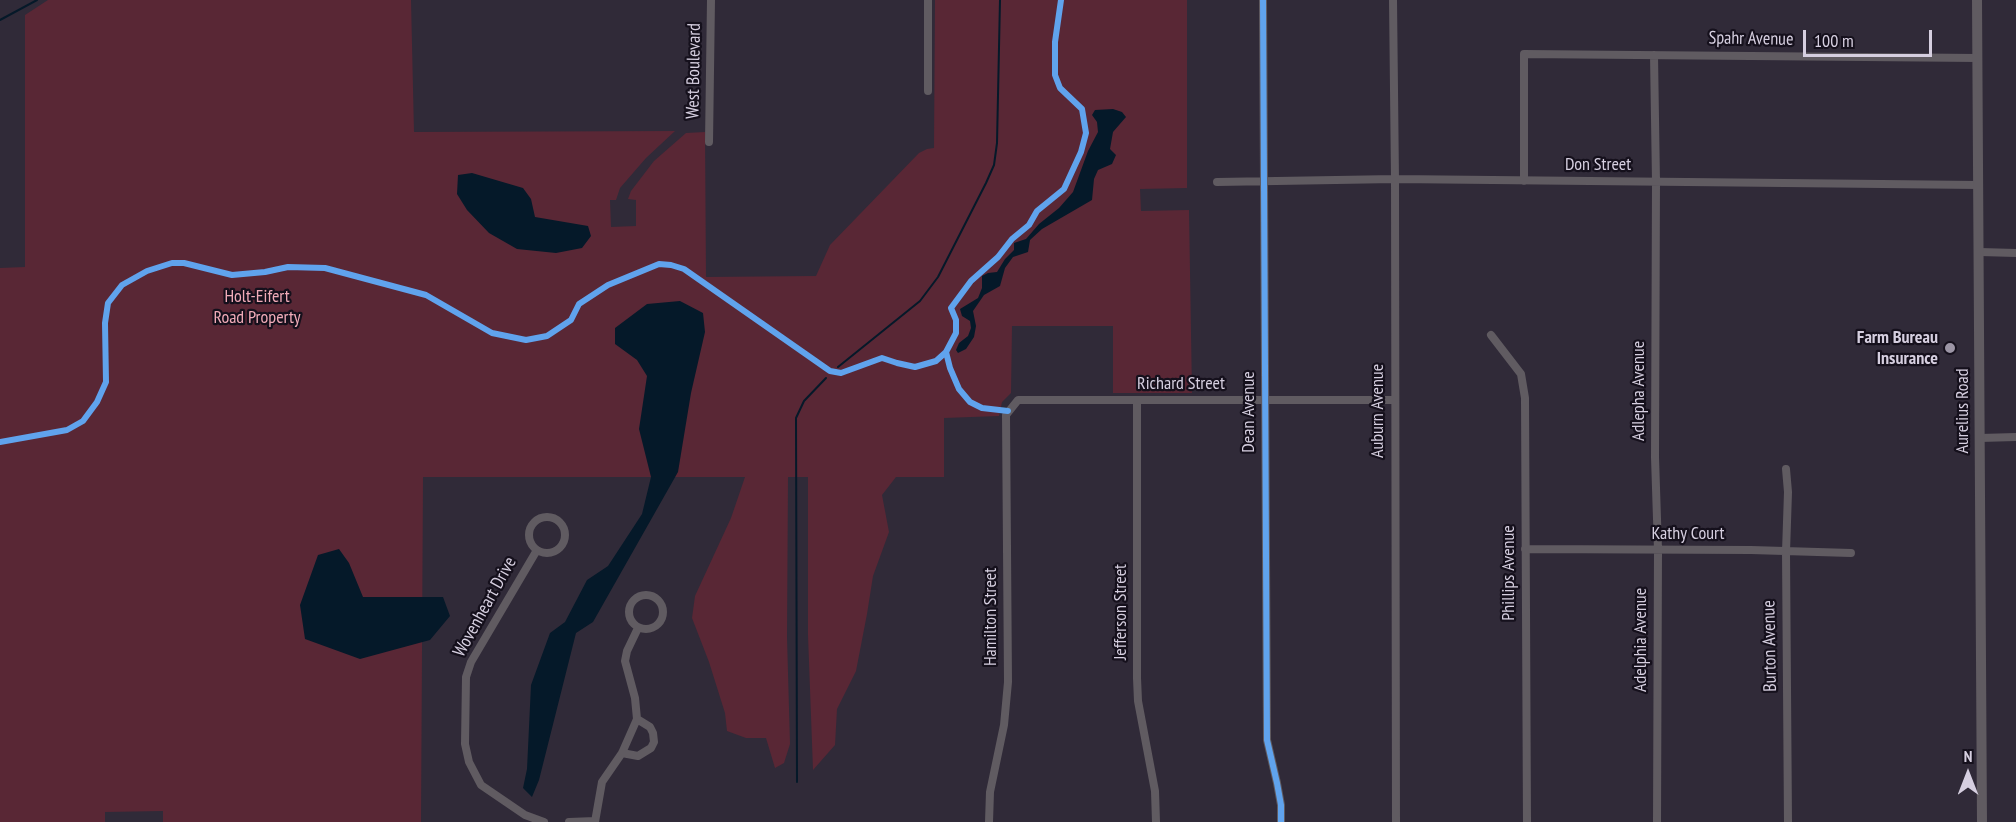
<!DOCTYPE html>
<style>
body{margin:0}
#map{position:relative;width:2016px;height:822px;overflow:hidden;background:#302a38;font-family:"PT Sans Narrow",sans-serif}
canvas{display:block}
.north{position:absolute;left:1938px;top:744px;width:60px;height:60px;-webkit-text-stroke:4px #15101c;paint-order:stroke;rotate:0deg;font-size:16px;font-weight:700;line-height:24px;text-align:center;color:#d6cfe0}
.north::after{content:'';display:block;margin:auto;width:21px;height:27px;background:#d6cfe0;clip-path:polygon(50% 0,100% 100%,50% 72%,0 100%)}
.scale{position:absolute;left:1803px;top:30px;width:129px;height:27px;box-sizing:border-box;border:3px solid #d6cfe0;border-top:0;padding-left:8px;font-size:18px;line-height:21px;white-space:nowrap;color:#d6cfe0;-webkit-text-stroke:4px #15101c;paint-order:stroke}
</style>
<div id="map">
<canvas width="2016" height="822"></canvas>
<div class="north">N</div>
<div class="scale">100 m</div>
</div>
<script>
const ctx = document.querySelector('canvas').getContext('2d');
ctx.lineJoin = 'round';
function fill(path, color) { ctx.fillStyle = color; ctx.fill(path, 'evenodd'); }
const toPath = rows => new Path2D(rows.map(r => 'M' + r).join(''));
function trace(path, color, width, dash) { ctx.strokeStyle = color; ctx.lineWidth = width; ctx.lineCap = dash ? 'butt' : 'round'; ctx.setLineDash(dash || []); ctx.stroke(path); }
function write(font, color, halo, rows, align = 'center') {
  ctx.font = font + ' "PT Sans Narrow",sans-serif'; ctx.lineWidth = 4.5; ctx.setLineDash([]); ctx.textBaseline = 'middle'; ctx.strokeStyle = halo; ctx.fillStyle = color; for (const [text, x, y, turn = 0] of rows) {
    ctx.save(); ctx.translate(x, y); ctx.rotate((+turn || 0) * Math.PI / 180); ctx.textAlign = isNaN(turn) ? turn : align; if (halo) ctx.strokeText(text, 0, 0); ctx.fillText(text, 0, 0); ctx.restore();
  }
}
const green = toPath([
 [48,0,411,0,414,132,675,131,646,158,620,188,616,200,610,200,611,227,636,226,636,200,628,199,631,191,654,161,686,133,705,132,706,277,816,276,830,245,919,153,927,149,934,148,935,0,1187,0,1187,188,1140,189,1141,211,1189,210,1192,393,1113,393,1113,326,1012,326,1011,393,1002,402,999,416,944,418,944,477,896,477,882,495,889,532,873,576,867,614,856,671,837,709,835,745,813,770,808,635,808,477,788,477,787,637,790,744,784,763,775,768,766,738,746,738,727,731,725,713,709,662,692,618,695,596,731,518,745,477,423,477,421,822,163,822,163,811,105,812,105,822,0,822,0,268,25,267,25,15]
]);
const water = toPath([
 [1113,109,1122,112,1126,117,1113,132,1110,149,1116,155,1112,164,1098,170,1094,179,1092,200,1042,229,1030,240,1028,252,1013,257,1005,268,1000,286,984,295,973,311,976,326,974,337,966,349,958,353,956,350,959,343,968,336,971,328,970,321,962,316,960,309,978,298,982,288,982,276,988,273,997,272,1005,259,1014,250,1014,243,1026,239,1039,224,1059,208,1073,192,1088,151,1098,132,1097,122,1092,115,1095,110],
 [472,173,523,188,531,199,535,217,588,226,591,236,582,248,556,253,517,249,489,233,467,210,457,194,458,175],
 [680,301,703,313,705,332,691,393,678,472,593,622,576,633,539,780,532,797,523,788,527,769,531,685,550,633,565,622,587,580,608,566,642,514,651,477,639,429,647,376,637,360,615,344,615,328,647,304],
 [339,549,349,563,363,597,443,597,450,616,430,640,360,659,305,639,300,605,318,555]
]);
const stream = toPath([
 [0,20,37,0],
 [838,367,920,301,938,277,986,183,994,165,997,143,1000,0],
 [797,782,796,418,804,401,826,378]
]);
const minor = toPath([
 [928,0,928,91],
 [1263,0,1267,740,1277,783,1281,805,1281,822],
 [1393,0,1395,179,1396,822],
 [1654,55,1656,182,1655,457,1658,550,1657,822],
 [709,142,711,0],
 [1524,181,1524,54,1977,58],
 [1217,182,1395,179,1979,185],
 [1980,252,2016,253],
 [1491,335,1521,374,1525,398,1527,822],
 [1137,401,1137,678,1138,701,1155,791,1156,822],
 [1980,438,2016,437],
 [1786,469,1788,492,1786,552,1788,822],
 '529 535a18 18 0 1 1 36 0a18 18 0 1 1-36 0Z',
 [1525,549,1751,550,1851,553],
 [537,550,471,662,466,677,465,744,469,762,481,785,525,815,544,822],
 '629 612a17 17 0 1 1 34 0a17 17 0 1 1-34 0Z',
 [622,753,638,756,651,748,654,742,653,733,650,727,637,719],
 [569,822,595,821],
 [595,822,602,782,622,753,637,719,635,698,625,661,627,651,638,628],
 [989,822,990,792,1004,725,1008,682,1006,415,1018,400,1395,400]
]);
const tertiary = toPath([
 [1977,0,1982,822]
]);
const cycleway = toPath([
 [1263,0,1267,740,1277,783,1281,805,1281,822],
 [946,352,950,368,959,389,970,402,982,408,1008,411],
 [0,442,67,430,83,421,97,402,106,382,105,323,108,303,122,285,147,271,172,263,184,263,232,275,265,272,288,267,325,268,426,295,492,333,526,340,547,336,571,320,579,304,608,285,659,264,671,265,684,269,830,371,841,373,882,358,897,363,915,367,936,361,946,352,956,333,956,320,951,308,971,281,998,257,1012,239,1029,225,1037,211,1064,189,1081,152,1086,133,1082,109,1060,88,1055,75,1055,42,1061,0]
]);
const markers = [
 [1950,348,6,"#9c95a5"]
];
const streetNames = [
 ["Spahr Avenue",1751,39,1],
 ["West Boulevard",694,71,-89],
 ["Don Street",1598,165],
 ["Richard Street",1181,384],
 ["Adlepha Avenue",1639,391,-90],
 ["Auburn Avenue",1378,411,-90],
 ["Aurelius Road",1963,411,-90],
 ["Dean Avenue",1249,412,-90],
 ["Kathy Court",1688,534],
 ["Phillips Avenue",1509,573,-90],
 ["Wovenheart Drive",485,607,-61],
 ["Jefferson Street",1121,612,-90],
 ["Hamilton Street",991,617,-90],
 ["Adelphia Avenue",1641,640,-90],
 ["Burton Avenue",1770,646,-91]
];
const parkNames = [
 ["Holt-Eifert",257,297],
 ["Road Property",257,318]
];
const poiNames = [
 ["Farm Bureau",1938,338],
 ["Insurance",1938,359]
];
fill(green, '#592735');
fill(water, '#051929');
trace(stream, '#051929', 2);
trace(minor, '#605b61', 8);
trace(tertiary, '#605b61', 10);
trace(cycleway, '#60a3ed', 6);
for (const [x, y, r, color] of markers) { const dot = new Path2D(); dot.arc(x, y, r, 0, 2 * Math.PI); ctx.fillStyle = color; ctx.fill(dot); trace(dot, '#15101c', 2); }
write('18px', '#d6cfe0', '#15101c', streetNames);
write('18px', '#f1abb8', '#15101c', parkNames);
write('bold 18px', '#d6cfe0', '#15101c', poiNames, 'right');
</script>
